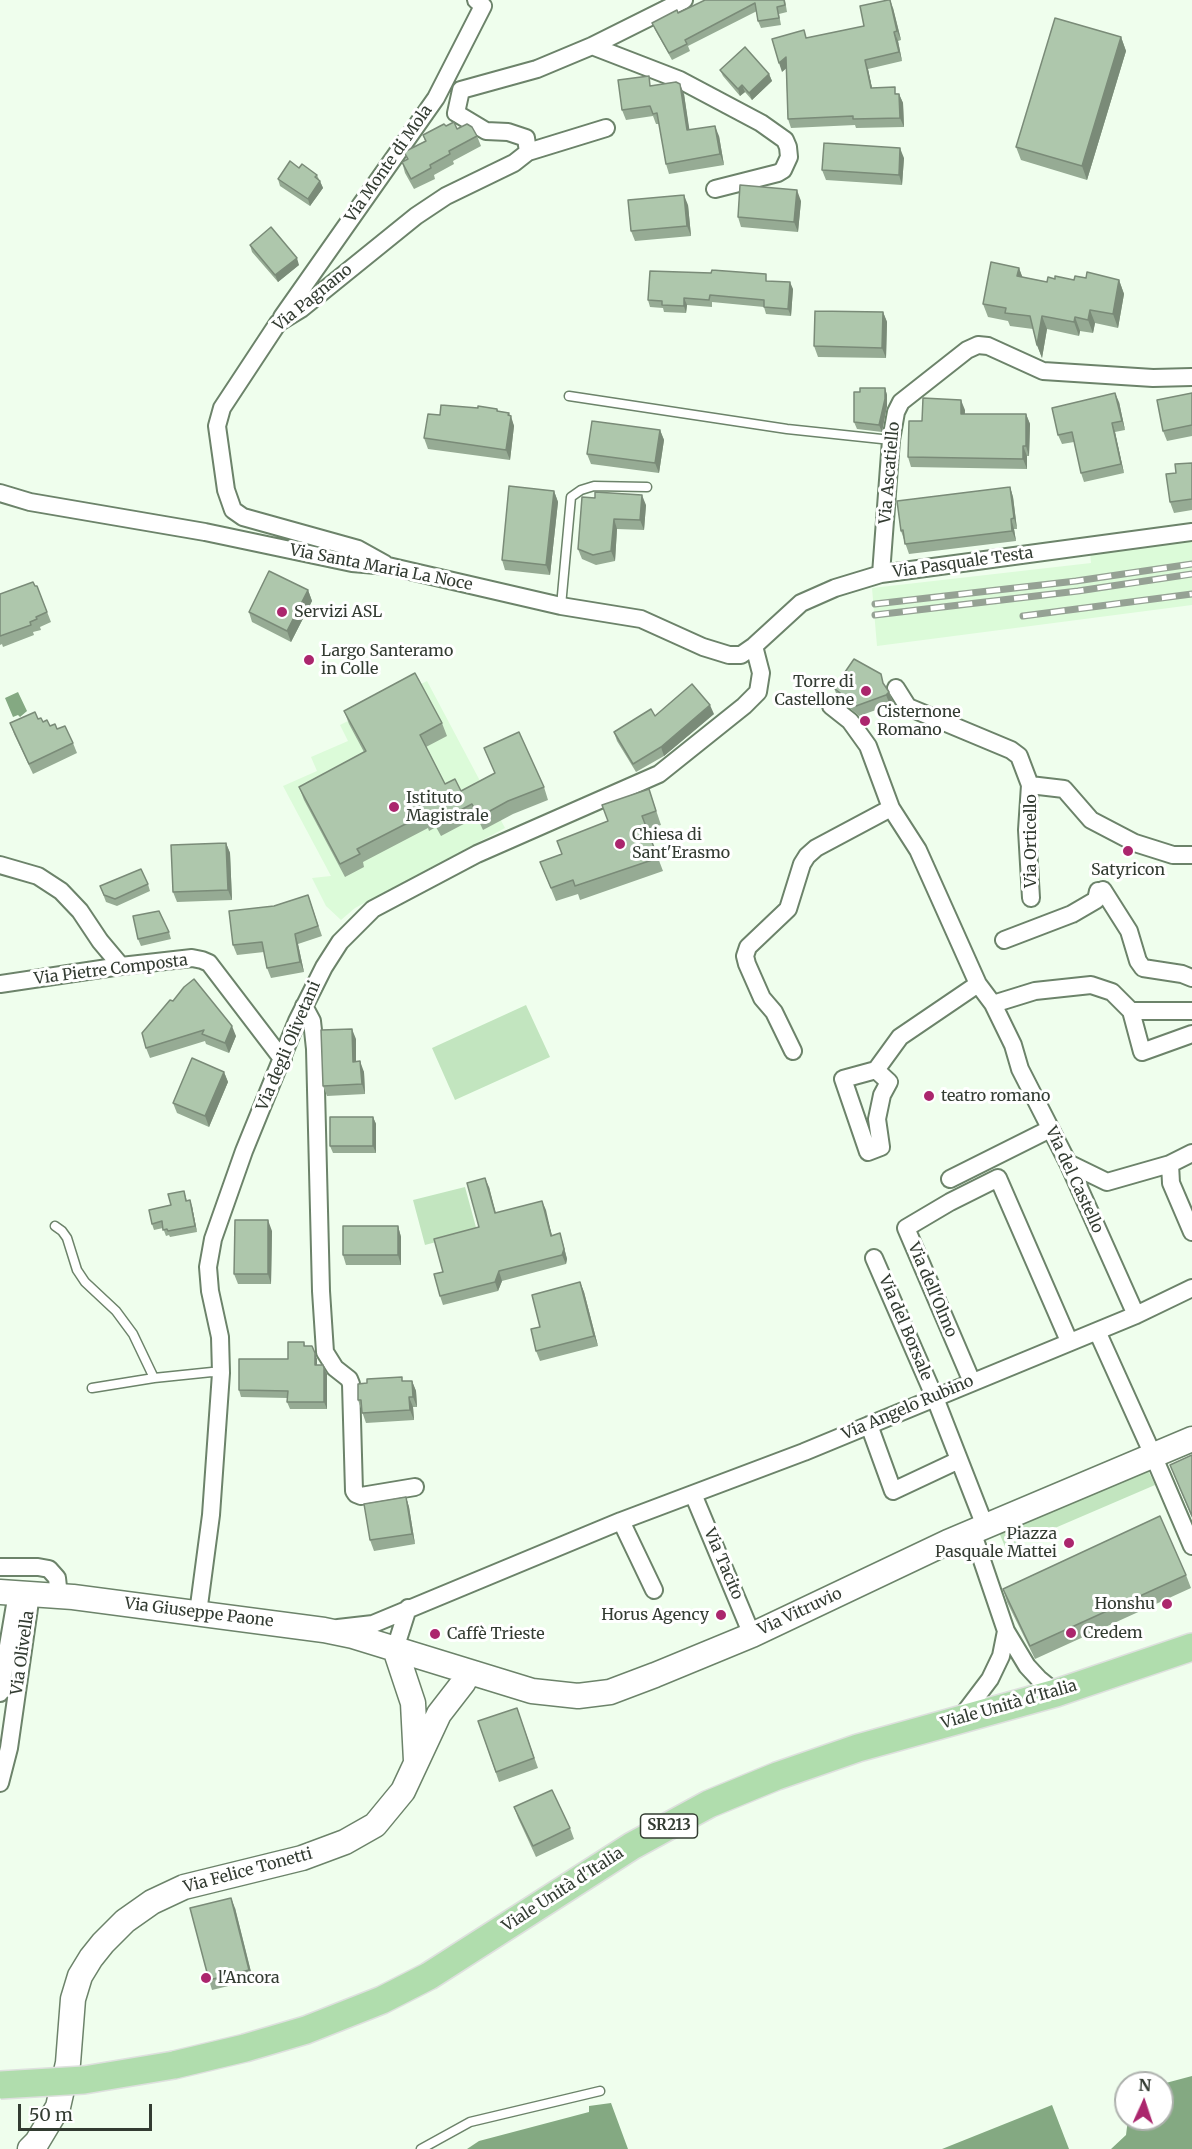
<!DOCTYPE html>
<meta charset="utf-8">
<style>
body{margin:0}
#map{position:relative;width:1192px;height:2149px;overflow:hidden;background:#effeed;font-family:Merriweather,serif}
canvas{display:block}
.north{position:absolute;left:1114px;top:2071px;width:60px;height:60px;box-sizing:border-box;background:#fff;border:2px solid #adb1ad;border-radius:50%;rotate:3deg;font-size:16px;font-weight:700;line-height:24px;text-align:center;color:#333c32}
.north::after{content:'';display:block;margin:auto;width:21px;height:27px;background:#ab266d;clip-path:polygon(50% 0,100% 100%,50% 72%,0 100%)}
.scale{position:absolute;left:18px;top:2104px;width:134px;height:27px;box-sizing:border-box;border:3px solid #333c32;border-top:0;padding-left:8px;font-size:18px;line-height:21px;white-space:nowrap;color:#333c32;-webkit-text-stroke:4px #fff;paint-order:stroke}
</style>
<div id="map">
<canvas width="1192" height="2149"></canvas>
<div class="north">N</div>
<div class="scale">50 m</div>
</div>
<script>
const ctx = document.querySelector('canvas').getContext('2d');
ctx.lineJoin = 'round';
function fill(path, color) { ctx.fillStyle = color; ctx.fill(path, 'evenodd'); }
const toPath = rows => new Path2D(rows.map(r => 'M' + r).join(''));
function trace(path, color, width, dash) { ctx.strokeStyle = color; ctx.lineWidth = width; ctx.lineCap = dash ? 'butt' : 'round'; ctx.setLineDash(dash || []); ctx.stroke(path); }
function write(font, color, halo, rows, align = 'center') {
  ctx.font = font + ' Merriweather,serif'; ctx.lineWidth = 6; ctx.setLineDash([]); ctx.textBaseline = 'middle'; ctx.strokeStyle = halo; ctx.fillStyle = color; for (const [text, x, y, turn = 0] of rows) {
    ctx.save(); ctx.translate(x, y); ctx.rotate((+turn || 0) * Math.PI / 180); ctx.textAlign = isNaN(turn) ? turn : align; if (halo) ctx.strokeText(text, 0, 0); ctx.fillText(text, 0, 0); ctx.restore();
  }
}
const built = toPath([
 [1192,540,1192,605,877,646,872,588,1091,563,1090,552],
 [427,681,505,828,355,908,341,920,326,906,312,878,331,876,283,786,317,771,311,757,348,741,340,725]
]);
const green = toPath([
 [526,1005,550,1057,455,1100,432,1048],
 [465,1187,477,1231,425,1245,413,1200],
 [1146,1466,1155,1485,1006,1549,998,1530]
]);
const water = toPath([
 [18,692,27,711,20,717,18,715,13,717,5,698],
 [1192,2076,1192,2149,1111,2149,1126,2135,1128,2119,1162,2119,1162,2084],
 [611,2103,628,2149,467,2149,479,2141,589,2112,589,2106],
 [1052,2105,1069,2149,942,2149]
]);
const lane = toPath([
 [569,396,787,429,891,440],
 [561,606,571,497,581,490,594,486,647,487],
 [55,1226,62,1231,67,1238,77,1270,85,1282,116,1311,133,1334,154,1378],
 [92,1388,154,1378,212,1372,221,1373],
 [421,2149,470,2122,600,2091]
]);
const street = toPath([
 [592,46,680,80,761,123,785,140,788,147,789,157,783,170,778,173,715,189],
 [528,152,526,138,508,132,486,131,456,113,461,90,537,69,592,46,684,0],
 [282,317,436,98,483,6,476,0],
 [0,493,30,502,205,532,352,563,388,566,561,606,641,619,703,647,729,655,741,655,754,646,801,603,835,588,881,574,1192,532],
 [385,564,358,549,243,517,233,510,226,490,217,426,222,408,278,323,301,309,416,216,446,196,514,163,528,152,606,128],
 [881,574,891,440,896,412,901,402,967,350,978,345,988,346,1043,371,1153,378,1192,377],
 [896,688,908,707,1011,750,1019,756,1030,785,1064,789,1091,820,1135,843,1173,855,1192,855],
 [831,706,850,721,868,746,891,808,918,850,978,984,993,1004,1013,1045,1020,1069,1068,1163,1136,1315],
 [1030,785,1027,830,1031,898],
 [0,865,38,876,61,891,80,911,100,941,121,966],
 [1103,890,1129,931,1138,961,1143,968,1182,974,1192,978],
 [1004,940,1072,914,1096,900,1098,891],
 [0,984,121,966,192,958,202,960,209,963,283,1060],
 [993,1004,1035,991,1091,985,1112,992,1131,1011],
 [304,1006,312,1021,315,1049,321,1291,325,1352,335,1368,349,1379,351,1384,354,1491,356,1494,361,1496,415,1487],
 [1192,1011,1131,1011,1142,1052,1192,1034],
 [793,1051,774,1012,762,998,747,964,745,956,748,947,788,909,802,864,807,856,816,848,891,808],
 [876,1070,889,1082,882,1095,877,1119,881,1147,868,1152,843,1079,876,1070],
 [876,1070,900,1037,978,984],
 [1068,1163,1107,1182,1170,1164,1192,1153],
 [1170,1164,1171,1183,1192,1232],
 [950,1179,1050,1129],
 [874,1258,935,1398,985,1526],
 [1097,1331,1153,1455,1192,1546],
 [972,1382,906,1228,950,1202,998,1178,1069,1341],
 [869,1425,893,1491,959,1460],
 [693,1494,752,1635],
 [621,1521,654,1590],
 [0,1567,38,1567,49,1569,57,1578,59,1596],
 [198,1613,211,1515,221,1373,220,1337,210,1291,208,1267,213,1239,244,1151,297,1021,324,967,340,942,373,909,477,854,659,774,744,706,758,692,761,673,754,646],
 [338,1628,373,1624,621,1521,804,1452,1136,1315,1192,1288],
 [1006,1631,1027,1666,1039,1679,1056,1693],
 [395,1649,408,1608],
 [0,1693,17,1593],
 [959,1720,990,1679,1001,1656,1006,1631,972,1531],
 [0,1783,9,1748,31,1594]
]);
const secondary = toPath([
 [0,1592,73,1597,324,1630,353,1636,532,1691,578,1696,610,1692,655,1675,752,1635,948,1542,1192,1439],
 [395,1649,413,1703,416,1761],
 [30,2149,37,2142,58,2107,68,2063,73,1999,80,1976,91,1958,103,1943,125,1921,152,1902,184,1887,302,1858,345,1842,375,1825,403,1791,439,1714,463,1683,469,1672]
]);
const primary = toPath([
 [174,2065,245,2048,306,2030,382,2000,429,1976,632,1846,709,1804,777,1776,858,1748,1056,1693,1192,1647]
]);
const rail = toPath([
 [875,604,1076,581,1192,564],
 [875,615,1078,591,1192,574],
 [1023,616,1192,594]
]);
const primaryBridge = toPath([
 [0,2085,84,2080,174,2065]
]);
const wall = toPath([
 [715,0,785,0,787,12,779,14,781,25,761,28,758,21,757,11,688,46,690,51,672,60,655,30,652,23],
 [893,8,901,40,898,41,902,61,868,69,872,88,899,94,903,103,904,127,856,128,855,125,791,128,788,119,786,68,782,72,807,38,864,26],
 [1121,37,1126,51,1087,180,1021,160,1016,147],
 [720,70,769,74,772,81,752,100,745,92,740,96,723,76],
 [652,85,684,94,689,130,719,136,724,165,669,174,666,164,659,124,656,124,653,116,626,120,622,110],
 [446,126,477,136,481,146,453,161,454,164,434,175,435,179,414,189,405,173,402,162,407,160,404,152,425,141,423,135],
 [904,158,902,185,826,180,822,170],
 [299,168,317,175,323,188,310,206,280,186,278,179],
 [801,201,798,232,741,227,738,217],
 [688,205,691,236,635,241,631,231],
 [250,245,299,265,278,282,252,252],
 [1019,268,1022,277,1047,282,1055,279,1074,280,1086,278,1119,280,1124,294,1118,328,1095,323,1093,333,1080,331,1079,336,1047,329,1042,358,1037,345,1033,329,1010,326,1008,321,988,317,983,304],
 [769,281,793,289,791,316,766,314,764,307,712,302,712,307,687,305,686,313,664,312,663,308,650,307,648,300],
 [883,312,887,322,886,358,818,357,814,346],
 [885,388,887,395,887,406,882,432,857,429,854,422],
 [1192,393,1192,436,1167,441,1163,431],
 [1119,402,1125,430,1115,432,1124,473,1084,482,1081,473,1074,442,1062,444,1058,435],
 [478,408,497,409,499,412,509,413,514,426,510,460,428,449,424,438,440,415],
 [965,410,965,414,1026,414,1030,424,1029,456,1027,456,1027,469,911,467,908,457,922,421],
 [660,430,664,440,659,473,591,464,587,454],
 [1192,463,1192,510,1174,513,1170,502,1176,473],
 [1010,487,1013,497,1017,529,1014,529,1016,541,909,554,901,531],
 [554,491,558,502,550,575,505,570,502,560],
 [582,497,646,505,644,530,617,529,615,561,596,565,582,559,578,549],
 [37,586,51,622,40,627,41,630,33,632,34,635,3,647,2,644,0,645,0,594],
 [308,590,312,601,291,642,252,622,249,612],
 [885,686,889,692,893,702,890,705,859,716,838,698,834,688],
 [344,711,442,723,447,736,426,747,445,784,461,791,495,773,484,748,544,787,548,800,513,814,483,830,477,817,441,836,436,827,429,831,428,828,363,862,364,867,345,877,304,800,299,787,364,752,349,724],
 [714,714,664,756,636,772,617,741,614,732,655,716],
 [38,719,57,729,73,743,77,753,33,774,14,734,10,723],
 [649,789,661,825,647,829,663,871,580,900,578,894,556,901,540,862,562,854,607,821],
 [226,843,230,853,232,900,177,902,173,892],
 [148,884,150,891,117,906,106,902,100,886],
 [308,895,322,936,298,944,304,972,271,978,267,968,264,952,237,955,233,945,274,906],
 [169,932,171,939,141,946,138,939],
 [170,1000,236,1036,229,1053,206,1044,205,1041,150,1058,146,1048],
 [356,1039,356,1062,364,1072,365,1094,327,1096,323,1086],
 [224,1072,228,1082,209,1127,177,1113,173,1103],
 [373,1117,376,1124,376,1153,333,1153,330,1146],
 [489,1187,496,1213,542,1201,552,1235,563,1243,567,1259,566,1264,502,1281,498,1291,443,1305,440,1296,443,1272,479,1227],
 [184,1191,187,1201,192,1206,197,1232,170,1237,169,1235,166,1236,163,1228,154,1230,152,1224],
 [398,1226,401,1237,401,1265,346,1265,343,1255],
 [272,1231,271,1284,238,1284,234,1274],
 [580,1282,584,1292,598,1346,540,1361,536,1351,540,1327],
 [304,1342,305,1346,317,1359,317,1365,324,1368,327,1374,327,1409,290,1409,287,1402,287,1398,241,1397,239,1390,288,1359],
 [403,1381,412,1381,416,1391,417,1407,413,1407,414,1420,366,1423,358,1400],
 [1192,1455,1192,1518,1170,1465],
 [406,1497,409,1507,415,1544,374,1551,370,1540],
 [1186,1575,1191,1588,1035,1659,1007,1602,1003,1589],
 [517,1708,538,1768,499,1782,478,1721],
 [514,1807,570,1828,574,1839,536,1857,518,1818],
 [235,1908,253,1980,212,1990,209,1980]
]);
const shadedWall = toPath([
 [890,0,893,8,901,40,897,31],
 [894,32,898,41,902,61,899,52],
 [1121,37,1126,51,1087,180,1082,166],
 [786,57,789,66,782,72,779,63],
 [865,60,868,69,874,97,871,88],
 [769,74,772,81,752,100,749,93],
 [680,84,684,94,691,140,687,130],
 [742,85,745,92,740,96,738,89],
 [899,94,903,103,904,127,900,118],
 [715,126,719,136,724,165,720,154],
 [900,148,904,158,902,185,899,175],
 [320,181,323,188,310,206,308,199],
 [797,190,801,201,798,232,794,222],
 [684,195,688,205,691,236,687,226],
 [297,258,299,265,278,282,275,275],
 [1019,268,1024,281,1017,276],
 [1119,280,1124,294,1118,328,1113,314],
 [790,282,793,289,791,316,788,309],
 [684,298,687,305,686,313,684,306],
 [1090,310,1095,323,1093,333,1088,320],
 [883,312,887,322,886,358,882,348],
 [1042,316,1047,329,1042,358,1037,345],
 [1075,317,1080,331,1079,336,1074,322],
 [885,388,887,395,887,406,882,432,879,425],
 [1115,393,1119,402,1125,430,1122,421],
 [961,400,965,410,964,424,961,414],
 [509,413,510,418,511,416,514,426,510,460,506,450],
 [1026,414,1030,424,1029,456,1026,446],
 [1112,423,1115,432,1124,473,1121,464],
 [660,430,664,440,659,473,655,463],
 [1023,446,1027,456,1027,469,1023,459],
 [1010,487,1013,497,1017,529,1014,518],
 [554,491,558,502,550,575,546,565],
 [642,495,646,505,644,530,640,520],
 [614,519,617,529,615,561,611,551],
 [1011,519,1014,529,1016,541,1012,531],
 [308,590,312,601,291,642,287,631],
 [889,692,893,702,890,705,886,695],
 [710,705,714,714,664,756,661,747],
 [226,843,230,853,232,900,228,890],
 [295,934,298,944,304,972,300,962],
 [232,1026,236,1036,229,1053,225,1043],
 [352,1029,356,1039,356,1072,353,1062],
 [360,1061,364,1072,365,1094,362,1084],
 [224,1072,228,1082,209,1127,205,1116],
 [373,1117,376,1124,376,1153,373,1146],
 [485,1178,489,1187,498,1223,495,1213],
 [190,1200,192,1206,197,1232,195,1226],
 [542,1201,546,1210,554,1245,551,1236],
 [268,1220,272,1231,271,1284,268,1274],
 [398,1226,401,1237,401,1265,398,1255],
 [560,1233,567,1259,566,1264,562,1255],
 [499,1271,502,1281,498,1291,495,1282],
 [580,1282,584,1292,598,1346,594,1336],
 [315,1353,317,1359,317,1372,315,1365],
 [324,1368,327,1374,327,1409,324,1402],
 [412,1381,416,1391,417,1407,413,1397],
 [409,1397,413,1407,414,1420,410,1410],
 [406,1497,409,1507,415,1544,412,1534],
 [231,1898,235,1908,253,1980,249,1970]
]);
const building = toPath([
 [705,0,784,0,785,5,777,7,779,18,758,21,755,3,685,40,687,44,669,53,652,23,677,10,678,13,705,0],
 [888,0,890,0,897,31,894,32,899,52,865,60,871,88,895,87,895,94,899,94,900,118,853,119,853,116,788,119,786,57,779,63,772,39,804,30,806,38,864,26,860,6,888,0],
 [1055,18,1121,37,1082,166,1016,147,1055,18],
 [745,47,769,74,749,93,742,85,738,89,720,70,745,47],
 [649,76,650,86,676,82,680,84,687,130,715,126,720,154,666,164,657,113,653,114,650,106,622,110,618,80,649,76],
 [454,122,457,129,467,124,472,127,477,136,449,151,450,154,430,165,431,168,411,179,402,162,408,159,404,152,426,141,423,135,444,124,446,126,454,122],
 [824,143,900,148,899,175,822,170,824,143],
 [290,161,299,168,302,164,317,175,315,177,320,181,308,199,278,179,290,161],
 [740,185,797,190,794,222,738,217,740,185],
 [684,195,687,226,631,231,628,200,684,195],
 [271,227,297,258,275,275,250,245,271,227],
 [991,262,1019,268,1017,276,1047,282,1048,277,1055,279,1055,276,1074,280,1075,276,1086,278,1087,272,1119,280,1113,314,1090,310,1088,320,1075,317,1074,322,1042,316,1037,345,1030,316,1005,313,1006,308,983,304,991,262],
 [712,270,766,274,766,281,790,282,788,309,764,307,764,300,710,295,709,300,684,298,684,306,662,305,662,301,648,300,650,271,711,273,712,270],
 [815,311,883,312,882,348,814,346,815,311],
 [860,388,885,388,885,399,879,425,854,422,854,392,860,392,860,388],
 [1115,393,1122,421,1112,423,1121,464,1081,473,1072,432,1058,435,1052,408,1115,393],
 [1192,393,1192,425,1163,431,1157,400,1192,393],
 [923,398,961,400,961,414,1026,414,1026,446,1023,446,1023,459,908,457,909,421,922,421,923,398],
 [441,405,478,408,478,406,497,409,497,411,509,413,508,415,511,416,506,450,424,438,428,414,440,415,441,405],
 [592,421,660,430,655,463,587,454,592,421],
 [1192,463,1192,499,1170,502,1166,474,1176,473,1175,464,1192,463],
 [509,486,554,491,546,565,502,560,509,486],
 [1010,487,1014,518,1011,519,1012,531,905,544,903,530,901,531,897,501,1010,487],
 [595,492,642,495,640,520,614,519,611,551,593,555,578,549,582,497,595,498,595,492],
 [269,571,308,590,287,631,249,612,269,571],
 [33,582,35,586,37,586,47,612,36,617,37,619,30,622,31,625,0,636,0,594,33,582],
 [854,659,881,674,883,683,889,692,886,695,856,706,834,688,854,659],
 [415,673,442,723,420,735,445,784,455,779,461,791,495,773,484,748,519,732,544,787,508,801,479,817,472,804,436,823,432,814,424,818,423,815,357,849,360,854,340,864,299,787,366,751,344,711,415,673],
 [692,684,710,705,661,747,633,764,614,732,651,709,655,716,692,684],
 [35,712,38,719,41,718,43,722,47,720,50,726,55,724,57,729,65,726,73,743,29,764,10,723,35,712],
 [649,789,656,811,642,816,658,858,575,886,573,880,551,888,540,862,562,854,557,841,608,821,602,805,649,789],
 [226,843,228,890,173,892,171,845,226,843],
 [141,869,148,884,115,899,104,895,100,886,141,869],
 [308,895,318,926,295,934,300,962,267,968,262,942,233,945,229,911,274,906,308,895],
 [159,911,169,932,138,939,133,916,159,911],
 [194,979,232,1026,225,1043,202,1034,204,1030,146,1048,142,1033,170,1000,173,1001,184,987,194,979],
 [352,1029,353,1062,360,1061,362,1084,323,1086,321,1030,352,1029],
 [192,1058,224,1072,205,1116,173,1103,192,1058],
 [330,1117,373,1117,373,1146,330,1146,330,1117],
 [485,1178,495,1213,542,1201,551,1236,560,1233,564,1249,562,1255,499,1271,495,1282,440,1296,434,1274,443,1272,434,1239,479,1227,467,1183,485,1178],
 [184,1191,186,1201,190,1200,195,1226,168,1231,167,1229,163,1230,162,1221,152,1224,149,1210,171,1205,168,1194,184,1191],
 [235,1220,268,1220,268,1274,234,1274,235,1220],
 [343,1226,398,1226,398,1255,343,1255,343,1226],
 [580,1282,594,1336,536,1351,531,1329,540,1327,532,1295,580,1282],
 [288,1342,304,1342,304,1346,312,1346,315,1353,315,1365,323,1365,324,1368,324,1402,287,1402,288,1391,239,1390,239,1359,288,1359,288,1342],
 [402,1377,402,1381,412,1381,413,1397,409,1397,410,1410,362,1413,361,1400,358,1400,358,1384,367,1383,367,1379,402,1377],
 [1192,1455,1192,1516,1170,1465,1192,1455],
 [406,1497,412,1534,370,1540,364,1504,406,1497],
 [1160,1516,1186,1575,1030,1646,1003,1589,1160,1516],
 [517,1708,534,1758,496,1772,478,1721,517,1708],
 [552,1790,570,1828,533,1846,514,1807,552,1790],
 [231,1898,249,1970,209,1980,190,1908,231,1898]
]);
const markers = [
 [282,612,6,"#ab266d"],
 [309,660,6,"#ab266d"],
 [866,691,6,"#ab266d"],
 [865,721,6,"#ab266d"],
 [394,807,6,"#ab266d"],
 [620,844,6,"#ab266d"],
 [1128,851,6,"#ab266d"],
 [929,1096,6,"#ab266d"],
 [1069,1543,6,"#ab266d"],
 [1167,1604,6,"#ab266d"],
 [721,1615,6,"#ab266d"],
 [1071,1633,6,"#ab266d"],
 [435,1634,6,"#ab266d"],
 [206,1978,6,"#ab266d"]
];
const shields = [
 [669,1826,57]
];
const shieldNames = [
 ["SR213",669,1826]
];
const streetNames = [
 ["Via Monte di Mola",389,164,-55],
 ["Via Pagnano",313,298,-39],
 ["Via Ascatiello",890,473,-85],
 ["Via Pasquale Testa",963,563,-8],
 ["Via Santa Maria La Noce",381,568,11],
 ["Via Orticello",1031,841,-90],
 ["Via Pietre Composta",111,970,-7],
 ["Via degli Olivetani",289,1046,-67],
 ["Via del Castello",1074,1180,65],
 ["Via dell'Olmo",932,1290,67],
 ["Via del Borsale",905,1328,67],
 ["Via Angelo Rubino",908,1408,-23],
 ["Via Tacito",723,1564,67],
 ["Via Vitruvio",800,1612,-25],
 ["Via Giuseppe Paone",199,1613,7],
 ["Via Olivella",23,1653,-82],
 ["Viale Unità d'Italia",1009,1705,-16],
 ["Via Felice Tonetti",248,1871,-15],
 ["Viale Unità d'Italia",563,1890,-33]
];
const poiNames = [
 ["Servizi ASL",294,612],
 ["Largo Santeramo",321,651],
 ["in Colle",321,669],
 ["Torre di",854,682,"right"],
 ["Castellone",854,700,"right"],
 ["Cisternone",877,712],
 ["Romano",877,730],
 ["Istituto",406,798],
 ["Magistrale",406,816],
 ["Chiesa di",632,835],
 ["Sant'Erasmo",632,853],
 ["Satyricon",1128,870,"center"],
 ["teatro romano",941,1096],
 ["Piazza",1057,1534,"right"],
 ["Pasquale Mattei",1057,1552,"right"],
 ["Honshu",1155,1604,"right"],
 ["Horus Agency",709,1615,"right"],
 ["Credem",1083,1633],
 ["Caffè Trieste",447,1634],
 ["l'Ancora",218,1978]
];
fill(built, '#dcfbd9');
fill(green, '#c2e5bf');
fill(water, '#84a982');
trace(lane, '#6c836a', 11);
trace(street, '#6c836a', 20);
trace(secondary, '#6c836a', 27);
trace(primary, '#dee0de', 30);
trace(lane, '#fff', 8);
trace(street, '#fff', 16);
trace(secondary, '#fff', 24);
trace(primary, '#b0ddad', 27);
trace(rail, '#95a194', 7);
trace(rail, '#fff', 4.5, [14]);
trace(primaryBridge, '#dee0de', 30, []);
trace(primaryBridge, '#b0ddad', 27);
fill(wall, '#96ab94');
fill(shadedWall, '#7a8b78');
fill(building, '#aec7ac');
trace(building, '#7a8b78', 1.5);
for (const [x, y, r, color] of markers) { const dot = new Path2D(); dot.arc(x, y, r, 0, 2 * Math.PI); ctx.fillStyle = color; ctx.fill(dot); trace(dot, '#fff', 2); }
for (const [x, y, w] of shields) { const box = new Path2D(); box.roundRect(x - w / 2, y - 12, w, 24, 4.5); ctx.fillStyle = '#fff'; ctx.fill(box); trace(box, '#333c32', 1.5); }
write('bold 15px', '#333c32', null, shieldNames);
write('16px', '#333c32', '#fff', streetNames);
write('16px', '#333c32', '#fff', poiNames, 'left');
</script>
